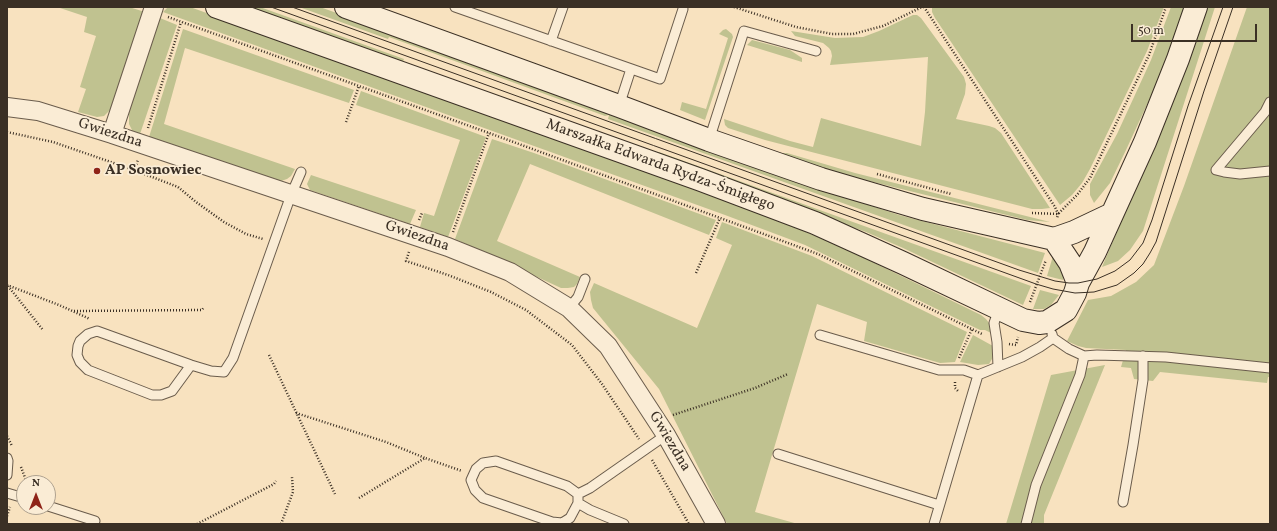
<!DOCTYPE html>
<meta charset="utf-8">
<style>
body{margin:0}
#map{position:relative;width:1277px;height:531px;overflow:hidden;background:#f8e2bf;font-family:Vollkorn,serif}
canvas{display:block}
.frame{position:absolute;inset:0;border:8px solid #3b3025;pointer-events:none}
.north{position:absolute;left:16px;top:475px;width:40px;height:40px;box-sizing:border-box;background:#faecd5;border:1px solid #aea18f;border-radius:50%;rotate:0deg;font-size:11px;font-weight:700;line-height:16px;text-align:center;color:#3b3025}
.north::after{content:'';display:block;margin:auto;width:14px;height:18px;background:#8f2418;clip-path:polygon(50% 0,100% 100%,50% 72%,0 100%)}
.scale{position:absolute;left:1131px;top:24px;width:126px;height:18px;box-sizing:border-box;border:2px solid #3b3025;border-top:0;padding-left:5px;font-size:12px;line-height:14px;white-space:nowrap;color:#3b3025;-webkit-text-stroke:3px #faecd5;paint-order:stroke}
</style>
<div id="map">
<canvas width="1277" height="531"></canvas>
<div class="frame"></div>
<div class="north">N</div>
<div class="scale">50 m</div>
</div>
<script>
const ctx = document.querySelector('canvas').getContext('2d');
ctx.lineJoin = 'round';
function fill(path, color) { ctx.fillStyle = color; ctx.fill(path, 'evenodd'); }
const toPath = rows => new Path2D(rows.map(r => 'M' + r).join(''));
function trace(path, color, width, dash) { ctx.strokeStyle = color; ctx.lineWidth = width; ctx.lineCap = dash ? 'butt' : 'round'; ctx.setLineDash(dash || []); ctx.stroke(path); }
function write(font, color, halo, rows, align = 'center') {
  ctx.font = font + ' Vollkorn,serif'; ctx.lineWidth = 3.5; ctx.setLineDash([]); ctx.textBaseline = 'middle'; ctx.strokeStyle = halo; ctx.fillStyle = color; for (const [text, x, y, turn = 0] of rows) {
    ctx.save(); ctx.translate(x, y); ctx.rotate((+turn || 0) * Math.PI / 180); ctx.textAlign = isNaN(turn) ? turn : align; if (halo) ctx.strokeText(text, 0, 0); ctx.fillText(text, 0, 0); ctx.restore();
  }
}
const green = toPath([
 [57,7,129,7,145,12,113,106,109,111,104,116,97,117,78,112,86,89,80,87,96,36,84,32,87,17],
 [168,7,190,7,771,217,846,249,981,315,986,319,989,323,991,333,985,330,980,330,805,245,725,215,163,12],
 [243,7,260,7,404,59,402,64],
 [299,7,320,7,827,191,899,215,1045,253,1038,273,608,119,609,115,605,116,389,37,388,39],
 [932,7,1164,7,1147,51,1090,169,1082,183,1072,195,1060,205,935,18,932,12],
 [1171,7,1188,7,1175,44,1126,150,1110,183,1094,203,1090,195,1090,184,1117,134,1151,60],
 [1207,7,1215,7,1143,231,1130,250,1118,261,1102,267,1179,84],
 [1247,7,1270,7,1270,377,1268,377,1267,383,1160,372,1153,381,1134,379,1131,368,1121,367,1126,350,1086,348,1078,346,1067,341,1088,300,1111,296,1136,282,1154,265,1184,186],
 [913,15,917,15,921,18,964,77,966,84,965,94,956,119,989,126,995,128,1001,133,1050,208,1042,209,1032,209,765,140,728,128,725,125,724,119,790,141,813,147,821,118,921,146,925,112,928,57,830,65,832,56,831,51,829,48,823,43,795,36,791,31,835,38,863,37,879,31],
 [160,18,177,25,140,134,133,132,129,124,129,112,133,97],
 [183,29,354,90,349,103,185,48,164,124,295,169,291,176,287,179,281,181,149,137],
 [726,29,732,34,733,37,705,120,680,110,682,102,706,109,728,38,719,34,723,30],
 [752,40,790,50,802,58,802,62,747,45],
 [361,91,486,137,448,237,420,227,424,213,434,216,460,140,356,105],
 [492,139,534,153,716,220,709,235,530,164,497,241,580,277,577,284,574,287,568,288,561,288,455,239],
 [659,152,889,235,1031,286,1023,305,903,248,866,232,656,156],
 [777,153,787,153,855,173,1050,222,1027,220,865,180,817,166],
 [311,175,416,210,410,224,310,190,307,184],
 [722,222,812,256,967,332,955,362,940,363,864,341,867,322,817,304,755,512,798,524,727,524,659,389,593,308,591,300,590,292,594,283,697,328,732,245,716,238],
 [1053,256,1059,260,1063,273,1063,280,1047,276],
 [1040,290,1059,295,1051,305,1044,309,1033,309],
 [973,335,993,346,992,359,989,364,978,365,960,362],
 [1105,365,1044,515,1044,524,1006,524,1051,375]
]);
const path = toPath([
 [734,7,796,27,832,34,853,34,883,26,922,7],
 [924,7,1055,207,1058,214,1057,219],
 [168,17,489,133,818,254,982,334],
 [346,122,359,86],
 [148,128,181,22],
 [7,132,53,142,134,170,178,187,196,202,224,222,246,234,263,239],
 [134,170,138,160],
 [877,174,951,194],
 [1032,213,1058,214,1077,195,1090,178,1149,55,1166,7],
 [419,220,422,213],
 [453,232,489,133],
 [409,252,406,261,448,275,491,292,526,310,572,345,602,384,639,439],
 [696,273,720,218],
 [7,285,59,305,90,319],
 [8,286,43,330],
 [1030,302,1046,260],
 [74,311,202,310,204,307],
 [1009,344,1016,345,1018,337],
 [269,355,335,494],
 [959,358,972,329],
 [955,382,955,388,959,392],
 [296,413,386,442,425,458],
 [673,415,755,388,788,374],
 [7,436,12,446],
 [652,460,689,524],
 [21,467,27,483],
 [359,498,425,458,462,471],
 [7,516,10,507],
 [197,524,274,484,276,481],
 [281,524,293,492,292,477]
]);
const lane = toPath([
 [455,7,660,79,683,9],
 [551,41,563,7],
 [1270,102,1265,112,1216,170,1224,172,1240,174,1270,171],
 [619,106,631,69],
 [709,140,744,31,816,51],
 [569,308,578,297,585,279],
 [1052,334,1053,338,1069,349,1084,356,1097,355,1166,357,1270,368],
 [820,335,939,370,964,370,978,375,1022,357,1040,347,1053,338],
 [191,365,172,391,161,395,152,395,88,370,80,362,77,355,78,346,80,341,88,334,97,331,191,365,211,371,224,372,233,358,291,195,301,172],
 [998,367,997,342,994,323,999,309],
 [778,454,939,505],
 [7,458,8,461,7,475],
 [7,493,24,498],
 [578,494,578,503,570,518,562,523,552,522,483,498,475,490,471,480,476,469,483,463,496,461,567,486,578,494,590,488,666,435],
 [1123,502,1133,445,1143,380,1143,356],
 [578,503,590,510,624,524],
 [48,506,95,521],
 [934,524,978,375],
 [1026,524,1036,485,1080,375,1084,356]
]);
const street = toPath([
 [7,107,38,111,112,134,448,247,510,272,569,308,608,346,666,435,716,524],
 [112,134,154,7]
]);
const secondary = toPath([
 [217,7,701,180,815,223,903,263,1023,320,1039,323,1047,322,1066,310,1075,293,1078,283,1095,252,1145,142,1178,59,1196,7],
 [346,7,619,106,709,140,821,179,923,209,1054,239,1074,232,1112,214],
 [1054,239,1070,263,1078,283]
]);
const tram = toPath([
 [271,7,1036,284,1053,289,1075,293,1094,292,1117,285,1134,273,1143,264,1150,253,1156,242,1204,91,1233,7],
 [292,7,1019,270,1055,281,1069,283,1078,283,1097,279,1115,271,1130,260,1143,243,1152,220,1188,106,1223,7]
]);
const markers = [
 [97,171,4,"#8f2418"]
];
const streetNames = [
 ["Gwiezdna",110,134,18],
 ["Marszałka Edwarda Rydza-Śmigłego",660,166,20],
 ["Gwiezdna",417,237,19],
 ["Gwiezdna",669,442,59]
];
const poiNames = [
 ["AP Sosnowiec",105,171]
];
fill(green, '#c0c290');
trace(lane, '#6a5c4c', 11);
trace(street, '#6a5c4c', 20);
trace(secondary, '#3b3025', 24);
trace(path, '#3b3025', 2.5, [1, 2]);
trace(lane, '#faecd5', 9);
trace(street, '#faecd5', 18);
trace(secondary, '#faecd5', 22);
trace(tram, '#3b3025', 1);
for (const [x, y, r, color] of markers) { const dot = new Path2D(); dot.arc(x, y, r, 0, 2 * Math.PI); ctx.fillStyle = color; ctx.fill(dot); trace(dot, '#faecd5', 1.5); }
write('15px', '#3b3025', '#faecd5', streetNames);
write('bold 15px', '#3b3025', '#faecd5', poiNames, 'left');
</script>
